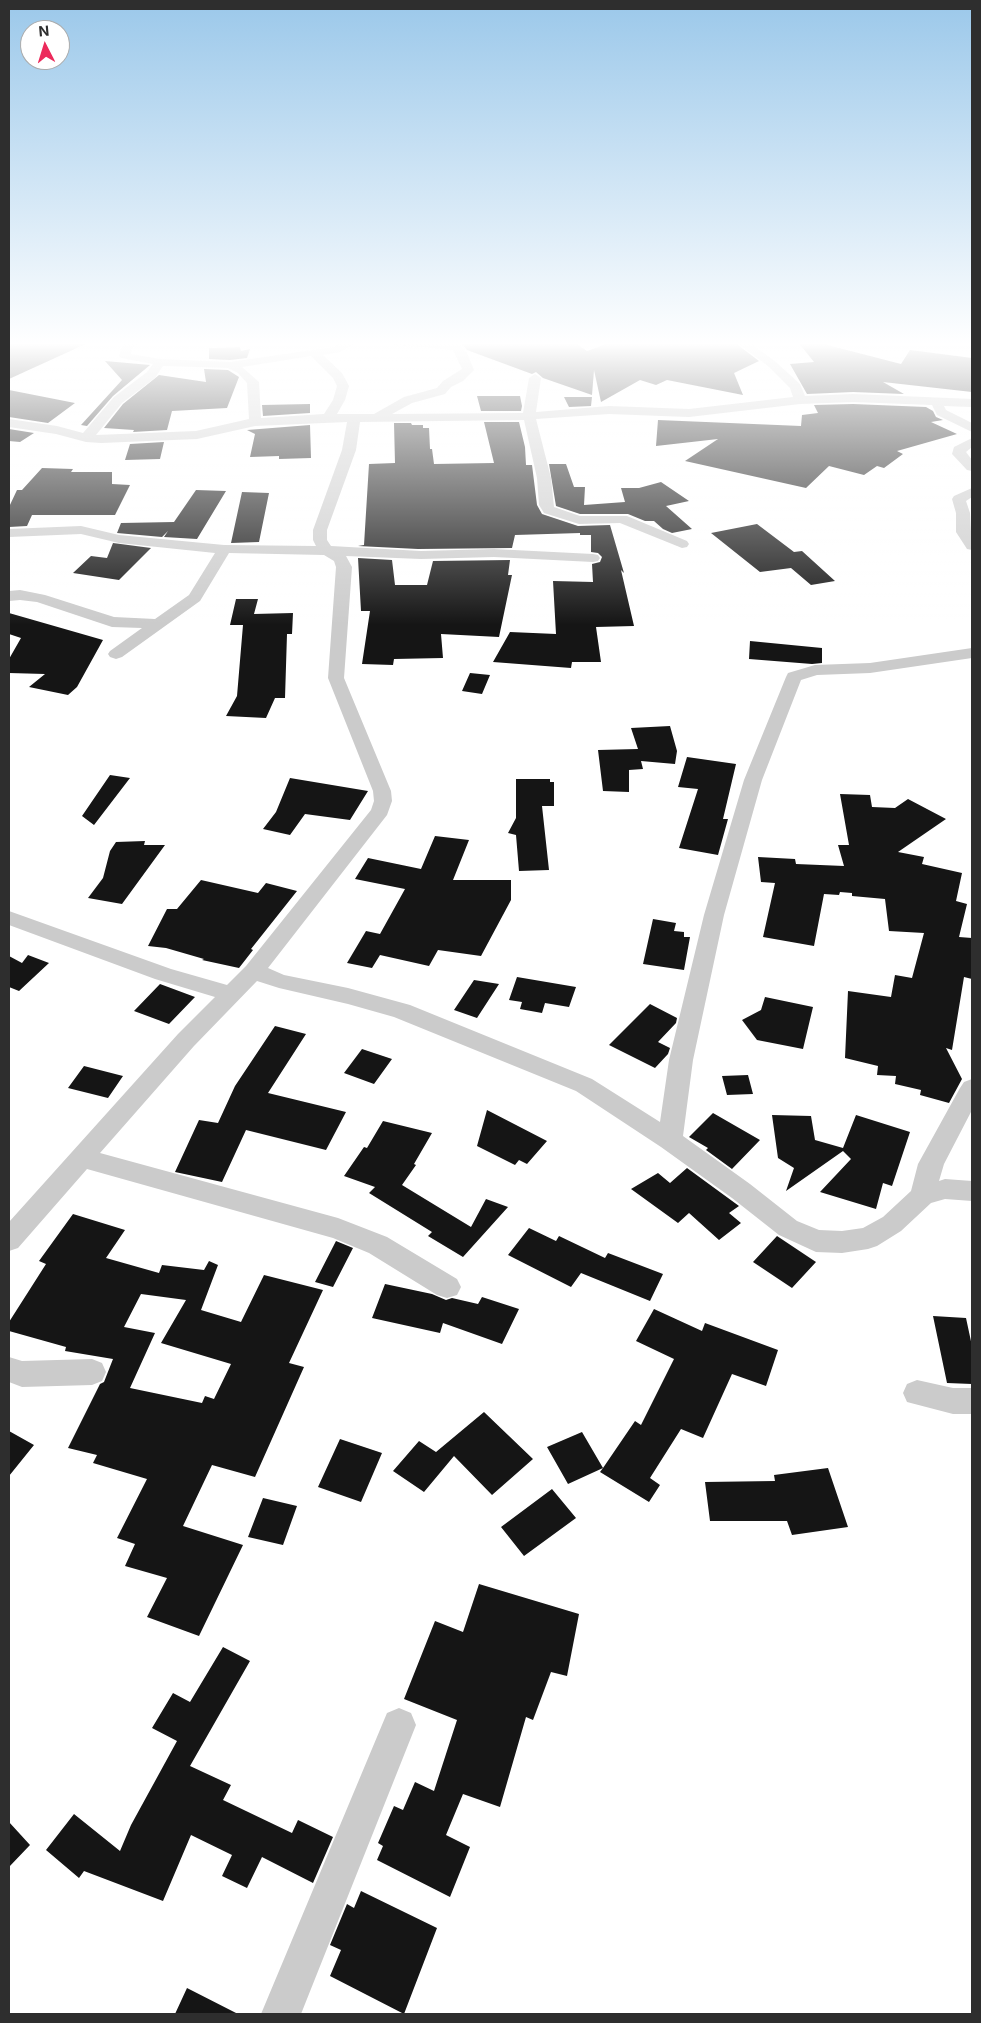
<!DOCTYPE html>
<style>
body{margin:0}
#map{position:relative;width:981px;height:2023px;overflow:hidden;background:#fff;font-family:Inter,sans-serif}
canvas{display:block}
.frame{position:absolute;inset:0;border:10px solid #2e2e2e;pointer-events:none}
.north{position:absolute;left:20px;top:20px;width:50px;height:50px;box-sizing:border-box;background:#fff;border:1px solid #ababab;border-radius:50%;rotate:355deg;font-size:14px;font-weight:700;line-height:20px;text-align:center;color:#2e2e2e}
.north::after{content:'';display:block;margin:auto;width:18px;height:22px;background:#ec2a5b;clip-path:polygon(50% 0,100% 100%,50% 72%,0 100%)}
</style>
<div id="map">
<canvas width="981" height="2023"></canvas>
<div class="frame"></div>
<div class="north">N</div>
</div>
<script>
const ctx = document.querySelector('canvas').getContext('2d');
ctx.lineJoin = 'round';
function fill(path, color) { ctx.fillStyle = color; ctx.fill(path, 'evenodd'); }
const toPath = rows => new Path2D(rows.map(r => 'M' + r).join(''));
const building = toPath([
 [9,342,90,342,9,379],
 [460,342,574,342,587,351,612,342,734,342,759,361,734,373,743,395,667,380,656,385,640,380,601,402,594,370,592,395,543,378,536,372,532,374,467,350],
 [798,342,816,342,901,364,910,350,972,358,972,392,883,382,904,394,853,392,807,394,790,364,814,362],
 [240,347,241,351,250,349,247,358,230,360,209,359,209,348],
 [105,361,150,365,113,396,87,426,81,425,122,380],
 [204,369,228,370,239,377,227,408,172,411,167,430,133,432,134,430,104,428,123,404,159,375,206,382],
 [9,390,75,403,48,423,9,417],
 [477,396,520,396,522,406,521,411,481,411],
 [564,397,592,397,591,406,569,407],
 [310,404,310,413,263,416,262,405],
 [853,404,926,407,933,411,936,417,943,420,931,422,957,434,897,451,903,454,884,468,877,466,864,475,829,466,806,488,685,461,718,439,656,446,658,420,801,426,802,415,818,413,814,405],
 [484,422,519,422,525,447,526,465,532,465,537,505,542,514,578,526,610,525,624,573,621,570,634,626,596,627,601,662,572,662,571,668,493,662,510,632,556,634,553,581,593,582,592,564,600,562,602,557,598,553,591,552,591,535,580,535,580,533,515,535,512,548,418,549,358,546,364,545,369,464,395,463,394,423,411,423,412,425,423,425,423,428,429,428,430,449,432,449,434,464,494,463],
 [310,425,311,458,279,459,279,456,250,457,255,434,247,430],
 [9,429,34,433,20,442,9,441],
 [164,442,160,459,125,460,130,444],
 [549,464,566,464,574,487,585,487,584,505,625,502,621,488,639,488,661,482,689,501,666,506,692,529,672,533,663,529,654,521,645,521,628,514,580,514,556,506],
 [42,468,73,469,71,472,112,472,112,484,130,485,115,515,32,515,27,526,9,527,9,507,17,490,22,490],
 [196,490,226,491,197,539,164,537,168,531,162,537,117,533,121,523,174,522],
 [242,492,269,493,259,542,231,543],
 [757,524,794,552,802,551,835,581,811,585,791,568,760,572,711,533],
 [113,543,151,548,119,580,73,573,91,556,107,558],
 [358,558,392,560,395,585,427,585,433,561,510,560,508,575,512,575,499,637,441,634,443,658,394,659,393,665,362,664,370,611,361,611],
 [236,599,258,599,254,614,293,613,292,634,287,634,285,698,275,698,266,718,226,716,237,696,243,625,230,625],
 [9,613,103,640,77,687,68,695,29,687,45,674,9,673,9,659,21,638,9,634],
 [750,641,822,648,822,663,812,664,749,659],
 [470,673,490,675,482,694,462,691],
 [670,726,677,751,675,764,641,761,643,769,629,770,629,792,603,791,598,750,638,749,631,728],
 [687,757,736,764,723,819,728,819,718,855,679,848,698,789,678,787],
 [110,775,130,778,94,825,82,816],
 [290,778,368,791,350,820,305,814,290,835,263,829,276,812],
 [516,779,550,779,550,782,554,782,554,806,542,806,549,870,519,871,516,835,508,833,516,818],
 [840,794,870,795,872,807,895,808,908,799,946,819,898,852,924,857,922,864,962,873,956,901,967,904,959,937,972,938,972,979,964,977,952,1050,946,1048,962,1079,949,1103,920,1095,921,1090,895,1084,896,1076,877,1075,878,1066,845,1058,848,991,891,997,895,975,912,978,924,933,889,931,885,899,852,896,852,893,840,892,839,895,824,894,814,946,763,937,775,883,761,882,758,857,795,859,796,864,844,866,838,845,849,845],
 [435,836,469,840,453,880,511,880,511,900,481,956,438,950,429,966,380,955,372,968,347,963,366,931,380,934,405,889,355,879,368,858,421,869],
 [145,841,144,845,165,845,122,904,88,898,103,878,110,851,116,842],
 [201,880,258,893,266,883,297,891,251,949,253,950,239,968,202,960,204,959,166,948,148,946,167,909,177,909],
 [653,919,676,923,674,931,684,932,684,937,690,937,684,970,643,964],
 [28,955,49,963,19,991,9,987,9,956,22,963],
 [517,977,576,987,569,1007,545,1003,542,1013,520,1009,522,1002,509,1000],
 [474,980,499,984,477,1018,454,1010],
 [160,984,195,997,169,1024,134,1011],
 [765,997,813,1007,803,1049,757,1040,742,1020,761,1010],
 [650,1004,677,1018,676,1023,658,1042,670,1048,668,1054,655,1068,609,1045],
 [275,1026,306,1034,268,1093,346,1112,326,1150,246,1130,222,1182,175,1172,199,1120,218,1123,235,1086],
 [362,1049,392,1059,374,1084,344,1073],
 [84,1066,123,1076,108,1098,68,1088],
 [748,1075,753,1094,727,1095,722,1076],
 [487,1110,547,1141,527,1164,519,1160,515,1165,477,1146],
 [713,1113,760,1140,732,1169,706,1150,708,1148,689,1137],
 [772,1115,811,1116,815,1140,843,1148,856,1115,910,1132,892,1186,883,1183,876,1209,820,1192,851,1159,843,1151,786,1191,794,1168,778,1158],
 [383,1121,432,1133,414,1164,416,1165,402,1185,471,1227,486,1199,508,1207,463,1257,428,1236,432,1232,369,1193,375,1187,344,1176,364,1147,367,1148],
 [687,1168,739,1206,729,1213,741,1223,719,1240,689,1213,678,1223,631,1189,658,1173,670,1183],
 [73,1214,125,1230,106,1258,159,1273,162,1265,204,1270,209,1261,218,1265,201,1310,241,1322,264,1275,323,1290,289,1363,304,1367,255,1477,212,1465,183,1526,243,1545,199,1636,147,1617,167,1578,125,1566,135,1544,117,1538,147,1479,93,1463,97,1455,68,1448,100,1384,104,1382,113,1359,65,1351,66,1347,9,1331,9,1322,46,1264,39,1261],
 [141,1294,186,1300,161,1343,231,1364,214,1399,205,1396,202,1403,130,1388,155,1333,124,1327],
 [529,1228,556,1241,559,1236,605,1258,608,1253,663,1274,650,1301,581,1273,571,1287,508,1255],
 [777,1236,816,1262,792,1288,753,1262],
 [336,1241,353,1248,333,1287,315,1282],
 [385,1284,432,1294,446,1300,452,1298,478,1304,482,1297,519,1309,502,1344,443,1323,440,1333,372,1318],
 [654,1309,702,1331,705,1323,778,1350,766,1386,732,1374,703,1438,681,1429,650,1478,660,1485,649,1502,600,1472,603,1468,568,1484,547,1447,582,1432,603,1468,635,1421,641,1425,674,1359,636,1341],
 [933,1316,966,1318,972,1346,972,1384,947,1383],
 [484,1412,533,1459,492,1495,454,1456,424,1492,393,1471,419,1441,436,1452],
 [9,1431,34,1445,9,1476],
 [340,1439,382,1453,361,1502,318,1487],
 [828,1468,848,1527,792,1535,787,1521,710,1521,705,1482,775,1481,774,1475],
 [552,1489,576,1518,524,1556,501,1527],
 [263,1498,297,1506,283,1545,248,1537],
 [479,1584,579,1614,567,1676,551,1672,533,1720,526,1717,500,1807,463,1794,446,1835,470,1847,450,1897,377,1860,383,1846,378,1843,394,1806,403,1810,415,1782,434,1791,457,1720,404,1699,435,1621,463,1632],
 [223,1647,250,1661,190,1766,231,1785,223,1800,292,1833,298,1820,333,1837,313,1883,262,1857,247,1888,222,1876,232,1855,191,1835,163,1901,84,1871,79,1878,46,1850,74,1814,120,1851,131,1825,177,1741,152,1728,173,1693,190,1702],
 [9,1822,30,1845,9,1867],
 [361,1891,437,1928,404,2014,330,1976,341,1950,330,1945,347,1904,354,1908],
 [187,1988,238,2014,175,2014]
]);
const minor = toPath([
 [127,342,139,342,132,349,131,354,160,359,230,362,333,347,343,342,357,342,340,352,323,355,342,373,349,386,345,400,337,414,374,414,404,397,437,388,443,381,462,369,453,350,395,345,389,342,458,342,467,353,474,370,463,381,451,387,445,394,412,403,392,414,523,413,529,378,535,374,541,378,536,412,609,406,689,409,793,397,790,388,768,366,736,342,749,342,776,362,800,384,805,396,853,394,972,399,972,407,944,406,946,410,972,423,972,432,937,415,932,405,853,402,800,404,689,417,609,414,536,419,551,478,554,507,580,516,627,516,687,541,689,544,687,547,682,548,620,523,579,524,544,513,539,505,537,478,524,420,360,422,356,450,327,530,327,540,331,546,421,551,494,549,593,554,598,555,600,558,598,561,593,562,494,557,421,559,346,556,352,567,344,678,391,791,392,801,387,815,268,968,284,975,348,988,410,1005,592,1079,660,1122,669,1060,704,915,744,780,786,677,788,673,815,665,870,663,972,648,972,658,870,673,817,675,801,680,762,780,724,915,693,1060,683,1136,750,1184,797,1221,819,1230,842,1231,863,1228,883,1217,911,1191,918,1164,960,1088,964,1082,972,1079,972,1110,944,1164,939,1181,945,1179,972,1181,972,1201,945,1199,931,1203,901,1231,877,1246,868,1249,842,1253,816,1252,779,1235,732,1198,661,1147,576,1091,394,1017,348,1004,279,988,257,981,194,1046,100,1153,338,1218,387,1237,457,1279,461,1287,457,1295,447,1298,437,1295,369,1253,333,1238,87,1169,18,1248,9,1251,9,1222,178,1034,215,997,155,979,9,925,9,911,171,969,227,985,246,966,371,810,374,801,373,791,328,678,336,567,334,561,324,555,229,553,200,601,122,657,116,659,110,657,108,654,110,651,142,628,112,627,37,602,20,600,9,601,9,591,20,590,45,595,114,617,155,619,189,595,215,553,119,543,81,534,9,537,9,529,81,526,119,535,224,545,316,546,313,540,313,530,342,450,347,422,255,426,197,439,101,443,86,442,56,434,9,427,9,419,57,426,83,433,114,397,147,372,153,364,121,358,119,356,121,348,127,342],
 [311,356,333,378,337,386,333,400,324,414,261,418,259,382,242,367,311,356],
 [163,366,228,368,238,373,247,383,249,419,196,431,96,435,122,403,155,378,163,366],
 [972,438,972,447,966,452,972,460,972,471,967,470,952,454,954,447,972,438],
 [972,488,972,497,966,501,970,513,972,550,967,549,956,532,956,513,952,499,954,496,972,488],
 [9,1357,22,1361,92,1359,102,1363,106,1372,102,1381,92,1385,22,1387,9,1382,9,1357],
 [917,1380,953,1388,972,1388,972,1414,953,1414,907,1402,903,1393,907,1384,917,1380],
 [399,1708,411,1713,416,1725,301,2014,261,2014,387,1713,399,1708]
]);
fill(building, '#151515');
fill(minor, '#cbcbcb');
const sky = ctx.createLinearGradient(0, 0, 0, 625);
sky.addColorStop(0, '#9bc8ea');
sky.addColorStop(0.55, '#fff');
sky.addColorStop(1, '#ffffff00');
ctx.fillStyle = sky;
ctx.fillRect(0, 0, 981, 625);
</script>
